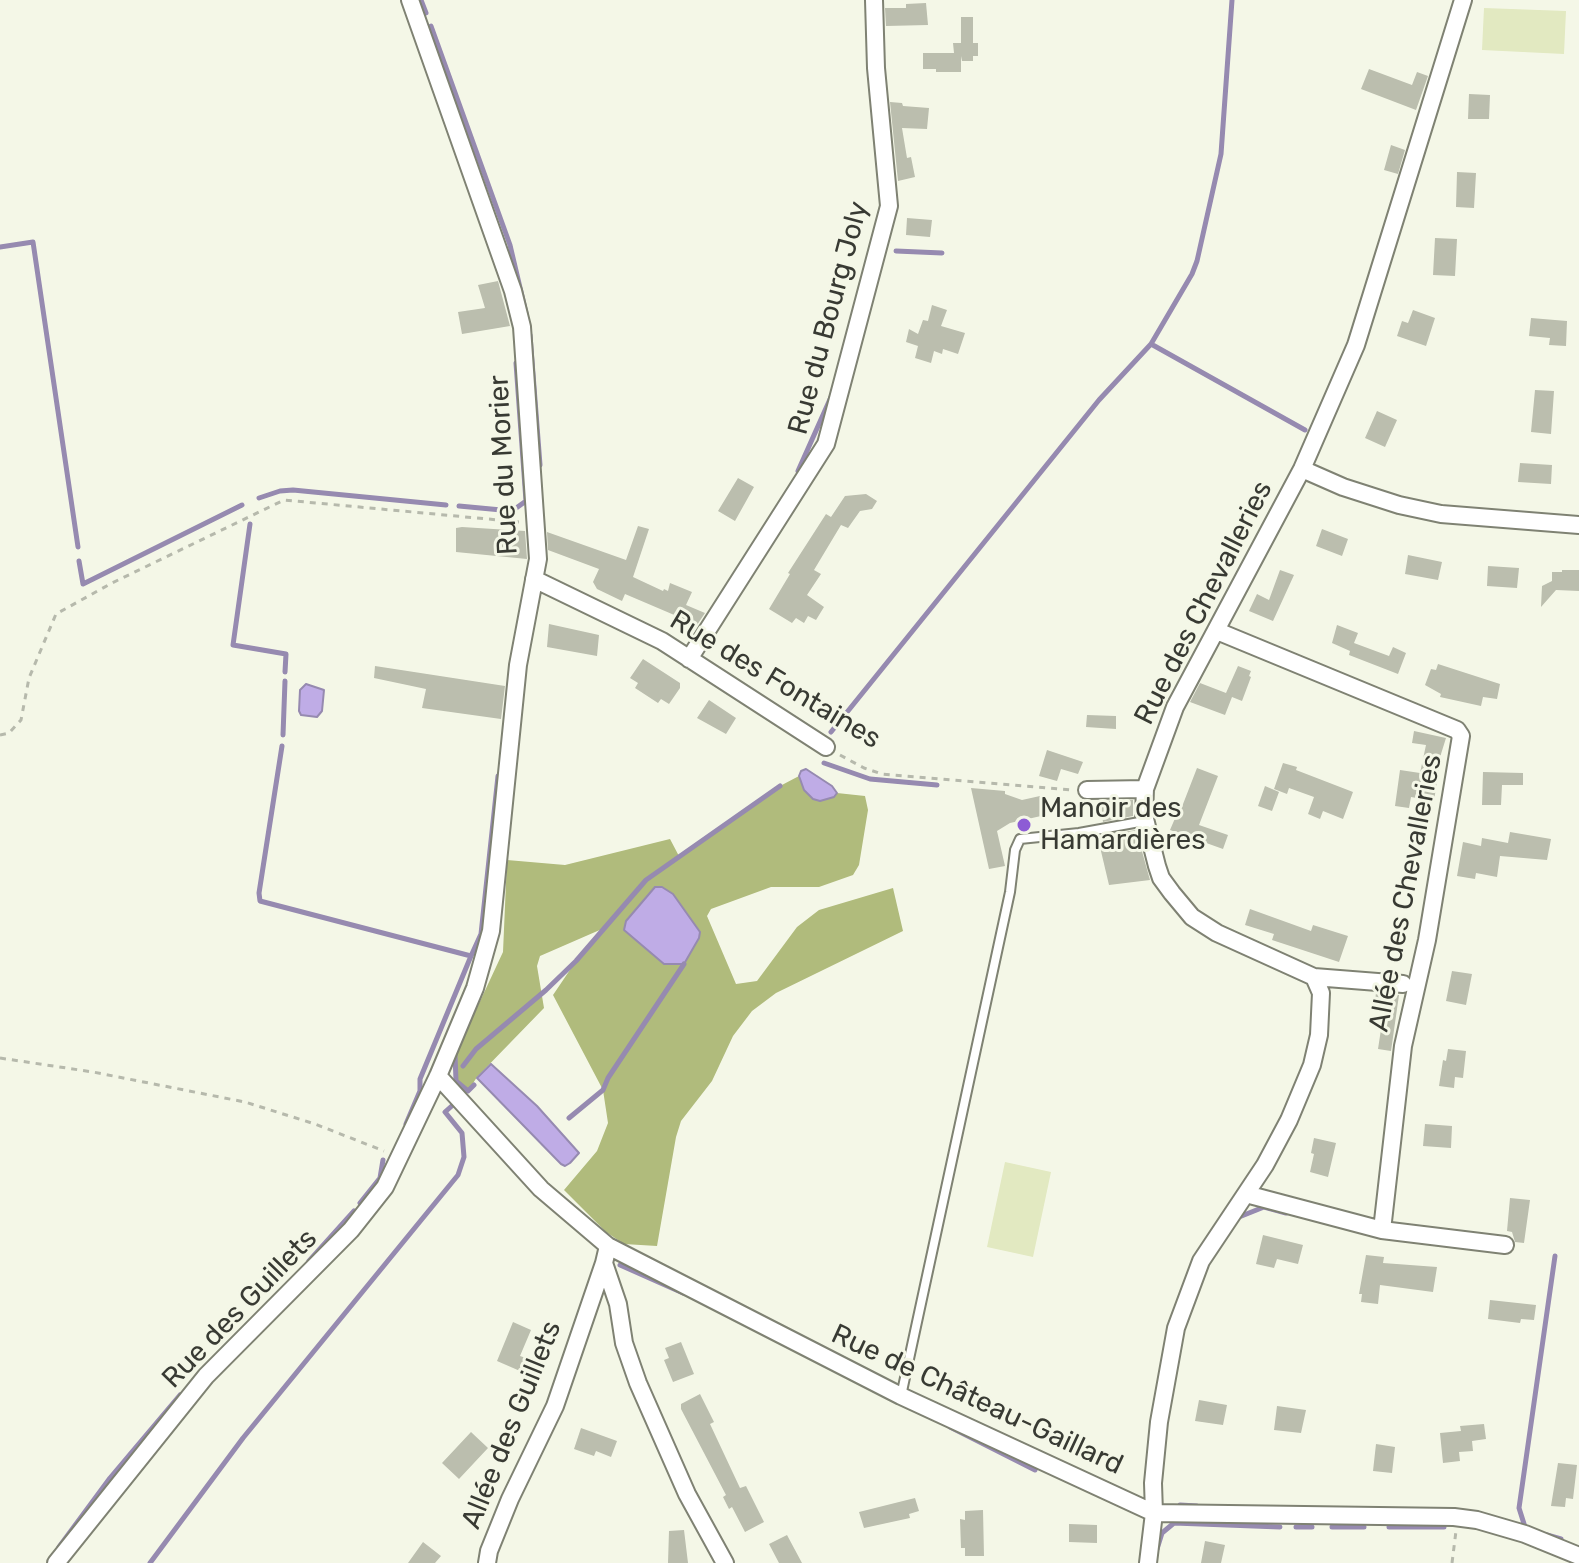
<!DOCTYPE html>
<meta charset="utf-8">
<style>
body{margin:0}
canvas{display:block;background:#f4f7e7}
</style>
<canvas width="1579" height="1563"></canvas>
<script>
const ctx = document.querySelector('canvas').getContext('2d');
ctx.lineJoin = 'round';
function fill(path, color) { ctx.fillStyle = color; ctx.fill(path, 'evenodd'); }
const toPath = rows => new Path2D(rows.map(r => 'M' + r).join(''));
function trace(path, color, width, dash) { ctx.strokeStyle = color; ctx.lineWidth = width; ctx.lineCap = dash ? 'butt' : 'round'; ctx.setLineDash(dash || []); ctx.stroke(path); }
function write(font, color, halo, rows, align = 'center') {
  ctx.font = font + ' Rubik,sans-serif'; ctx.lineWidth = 6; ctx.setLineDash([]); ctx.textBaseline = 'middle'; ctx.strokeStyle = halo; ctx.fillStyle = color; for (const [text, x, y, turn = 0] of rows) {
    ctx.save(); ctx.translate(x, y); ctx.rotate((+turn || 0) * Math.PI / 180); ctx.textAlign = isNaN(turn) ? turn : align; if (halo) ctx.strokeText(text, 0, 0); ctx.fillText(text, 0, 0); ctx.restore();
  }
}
const green = toPath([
 [1484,8,1566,11,1564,54,1482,50],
 [1005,1162,1051,1172,1033,1257,987,1247]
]);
const forest = toPath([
 [799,776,804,790,814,799,820,801,834,797,837,793,865,796,868,810,859,865,853,875,819,887,771,887,711,909,707,916,736,984,757,981,797,927,819,910,893,888,903,931,776,993,752,1011,733,1036,712,1081,681,1121,676,1137,657,1246,624,1244,606,1232,564,1190,597,1151,608,1123,603,1090,553,995,576,961,602,929,540,956,537,966,544,1008,477,1077,468,1091,456,1081,455,1055,503,952,507,860,565,865,670,839,680,858,780,786]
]);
const water = toPath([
 [306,684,324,690,322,711,317,717,301,715,299,711,300,690,306,684],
 [806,769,832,786,837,793,834,797,820,801,813,799,804,790,799,776,801,771,806,769],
 [655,887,662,887,673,894,700,932,699,938,684,964,664,964,624,930,626,921,655,887],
 [491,1064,537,1106,579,1153,570,1163,565,1166,561,1164,477,1078,491,1064]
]);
const stream = toPath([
 [421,0,426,13],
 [431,26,510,245,526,313],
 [0,247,33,242,78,547],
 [896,251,942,253],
 [530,335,540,465],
 [1151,344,1305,430],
 [798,471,831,397],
 [259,498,280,491,293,490,446,505],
 [459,506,512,511,526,501,516,363],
 [250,524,233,645,286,654,285,672],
 [79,561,83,584,242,505],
 [831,732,1099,400,1151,344,1192,274,1197,261,1221,154,1232,0],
 [283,735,285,681],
 [282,746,259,893,260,901,471,956,420,1079,420,1091,406,1124],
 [824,763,870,779,937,785],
 [471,956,481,934,498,776],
 [455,1055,456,1081,468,1091,474,1085],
 [463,1066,476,1049,546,990,576,961,646,880,780,786],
 [569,1118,603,1090,608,1078,684,964],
 [360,1203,380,1178,383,1160],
 [1239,1217,1264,1207,1286,1213],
 [309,1261,354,1211],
 [620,1265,683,1293],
 [950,1427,1035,1470],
 [1180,1505,1197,1506],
 [1296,1527,1312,1527],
 [1332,1527,1364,1527],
 [1389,1527,1444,1527],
 [1525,1527,1519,1508,1555,1256],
 [1547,1535,1561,1539],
 [59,1547,110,1478,180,1395],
 [1157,1549,1162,1533,1174,1523,1280,1527],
 [150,1563,243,1438,458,1175,464,1157,462,1133,445,1112,454,1104]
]);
const building = toPath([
 [926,3,928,25,886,26,885,8,906,8,906,4],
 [961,17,973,17,973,43,978,43,978,56,973,56,973,61,962,61,961,56,961,72,936,72,936,69,923,69,923,53,954,53,953,43,961,43],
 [1369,69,1412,85,1417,72,1428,76,1416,110,1361,89],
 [1469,94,1490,95,1489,119,1468,119],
 [890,102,902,103,903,106,929,108,927,129,902,128,907,158,911,157,915,177,898,181],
 [1391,145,1405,150,1398,174,1384,170],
 [1457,172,1476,173,1474,208,1456,207],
 [907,218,932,220,930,237,906,235],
 [1435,238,1457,239,1455,276,1433,275],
 [498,281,510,326,462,334,458,312,485,308,478,285],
 [932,305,947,310,941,326,965,333,958,354,943,349,942,354,934,351,931,363,915,358,918,346,906,342,909,329,918,334,923,320,928,321],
 [1413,310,1435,318,1426,346,1397,336,1402,321,1408,323],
 [1531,318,1567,321,1566,346,1549,345,1550,338,1529,336],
 [1535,390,1554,391,1551,434,1531,432],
 [1377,411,1397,420,1385,447,1365,438],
 [1520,463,1552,465,1551,484,1518,482],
 [738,478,754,487,735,521,718,511],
 [866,494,877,501,872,509,860,511,848,528,841,525,814,570,821,574,807,595,824,607,816,620,808,616,804,623,796,618,792,623,769,609,790,574,788,573,826,514,831,517,845,496],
 [638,526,649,529,633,577,663,591,664,589,668,591,670,583,692,592,686,605,705,613,695,628,684,624,686,620,625,594,622,601,597,589,593,582,599,569,548,550,547,532,626,560],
 [462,527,525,531,527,559,456,552,456,528],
 [1322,529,1348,539,1342,556,1316,546],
 [1408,555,1442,562,1438,580,1405,574],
 [1488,566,1519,568,1517,588,1487,586],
 [1280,570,1294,575,1273,621,1249,611,1257,594,1269,600],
 [1562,570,1579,570,1579,591,1556,590,1541,607,1542,586,1552,581,1552,572,1562,572],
 [549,624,599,635,597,656,547,647],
 [1337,625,1358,633,1354,643,1389,656,1393,647,1406,653,1398,674,1349,655,1350,651,1332,643],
 [643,659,680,683,680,688,669,704,661,699,658,703,635,688,638,683,630,678],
 [1438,664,1500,684,1497,699,1483,697,1481,706,1440,697,1441,694,1425,685,1431,669,1436,670],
 [375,666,505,686,501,719,422,708,426,689,374,678],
 [1238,666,1251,671,1249,676,1251,677,1242,701,1232,697,1225,715,1190,702,1200,683,1226,693],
 [709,700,736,718,726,734,697,718],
 [1087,715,1116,716,1116,729,1086,727],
 [1414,731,1446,738,1441,754,1434,801,1411,797,1409,808,1395,806,1400,770,1420,773,1426,745,1412,743],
 [1047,750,1083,762,1078,774,1061,769,1057,781,1039,776],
 [1283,763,1297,767,1296,770,1353,792,1343,819,1323,811,1320,819,1308,814,1314,797,1289,788,1287,794,1274,789],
 [1197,768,1218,776,1199,825,1228,835,1223,849,1170,830,1176,816,1178,817],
 [1483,772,1523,773,1523,785,1502,785,1501,805,1482,805],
 [1265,786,1279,792,1272,811,1258,806],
 [971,788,1005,791,1005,794,1022,800,1040,796,1041,816,1010,823,997,831,1005,866,989,869],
 [1133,800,1133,816,1103,822,1100,801],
 [1136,830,1150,880,1109,885,1100,847,1108,848,1105,835],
 [1510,832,1551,839,1547,860,1500,856,1497,877,1476,873,1475,879,1457,876,1463,842,1481,846,1482,838,1508,843],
 [1250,909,1311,931,1313,925,1348,936,1339,962,1272,940,1274,934,1245,925],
 [1452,971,1472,974,1466,1005,1446,1001],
 [1376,993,1399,995,1391,1051,1378,1049,1385,1003,1375,1001],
 [1448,1049,1466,1051,1463,1078,1455,1077,1454,1088,1439,1086,1443,1060,1446,1061],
 [1425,1124,1452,1126,1451,1148,1423,1146],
 [1314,1138,1336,1143,1328,1177,1310,1172,1314,1154,1311,1153],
 [1510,1198,1530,1200,1524,1243,1515,1242,1512,1232,1507,1231],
 [1263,1235,1303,1245,1298,1264,1277,1259,1274,1268,1256,1264],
 [1366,1255,1384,1257,1383,1263,1437,1267,1433,1292,1380,1285,1378,1304,1361,1302,1362,1294,1359,1294],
 [1490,1300,1536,1305,1534,1320,1521,1319,1520,1323,1488,1319],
 [513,1322,531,1330,520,1356,526,1358,520,1371,497,1361],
 [681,1342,694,1374,673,1382,664,1360,669,1358,665,1348],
 [700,1394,714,1422,710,1424,740,1488,746,1486,764,1522,745,1532,732,1507,729,1509,723,1497,726,1495,681,1409,681,1404],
 [1199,1400,1227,1405,1223,1425,1195,1421],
 [1277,1406,1306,1410,1301,1433,1274,1430],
 [1484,1424,1486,1439,1472,1441,1473,1451,1459,1452,1460,1461,1443,1463,1440,1433,1461,1431,1460,1426],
 [581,1428,617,1441,611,1457,596,1451,594,1456,574,1449],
 [471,1432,488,1448,459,1479,442,1463],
 [1376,1444,1395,1447,1392,1473,1373,1471],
 [1558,1463,1577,1465,1573,1499,1566,1498,1565,1507,1551,1506],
 [915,1498,919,1511,909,1514,910,1518,864,1528,859,1512],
 [983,1510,984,1556,965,1556,965,1548,961,1548,960,1519,965,1520,965,1511],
 [1069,1524,1097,1525,1097,1543,1069,1542],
 [684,1530,688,1563,668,1563,669,1531],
 [787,1535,802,1563,779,1563,769,1544],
 [1205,1541,1225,1545,1221,1563,1201,1563],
 [423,1542,441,1556,435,1563,408,1563]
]);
const path = toPath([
 [0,735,9,733,21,720,29,678,56,614,112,583,284,500,520,522],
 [840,755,864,768,882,774,1071,790],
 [0,1058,93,1072,245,1102,315,1124,384,1151],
 [1452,1563,1456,1531]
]);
const service = toPath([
 [901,1396,1010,892,1015,850,1020,839,1079,833,1145,821]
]);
const minor = toPath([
 [1302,469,1343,487,1399,505,1441,514,1579,525],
 [534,579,662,641,826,747],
 [1217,631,1457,730,1461,736,1427,940,1403,1046,1382,1230],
 [689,659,826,444,889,206,876,68,874,0],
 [1087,790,1145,789],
 [1314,977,1403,984],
 [438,1076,541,1189,608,1246,901,1396,1154,1513,1454,1517,1477,1520,1525,1534,1579,1556],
 [1246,1194,1382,1230,1505,1245],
 [608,1246,604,1263,618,1304,624,1343,638,1383,687,1494,725,1563],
 [56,1563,206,1376,351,1230,385,1187,438,1076,475,988,491,931,518,665,538,559,522,327,513,291,410,0],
 [487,1563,489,1551,510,1499,555,1406,604,1263],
 [1148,1563,1154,1513,1153,1483,1159,1422,1176,1328,1201,1261,1265,1165,1289,1120,1312,1065,1319,1035,1321,993,1314,977,1217,933,1192,917,1172,893,1161,878,1157,866,1144,815,1145,789,1175,707,1302,469,1356,345,1463,0]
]);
const markers = [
 [1024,825,8,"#8d5cd5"]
];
const streetNames = [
 ["Rue du Bourg Joly",829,318,-75],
 ["Rue du Morier",504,465,-93],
 ["Rue des Chevalleries",1204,603,-63],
 ["Rue des Fontaines",775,680,31],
 ["Allée des Chevalleries",1406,893,-79],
 ["Rue des Guillets",240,1309,-46],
 ["Rue de Château-Gaillard",977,1400,25],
 ["Allée des Guillets",512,1425,-68]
];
const poiNames = [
 ["Manoir des",1040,809],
 ["Hamardières",1040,841]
];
fill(green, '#e2e9c1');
fill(forest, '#b0bb7c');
fill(water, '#bface6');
trace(water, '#968ab0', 2);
trace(stream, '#968ab0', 5);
fill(building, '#bbbeae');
trace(service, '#7f8273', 12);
trace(minor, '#7f8273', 20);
trace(path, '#b6b9ac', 3, [6, 6]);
trace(service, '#fff', 8);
trace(minor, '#fff', 16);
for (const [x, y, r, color] of markers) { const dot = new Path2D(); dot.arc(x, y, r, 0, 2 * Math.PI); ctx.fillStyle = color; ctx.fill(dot); trace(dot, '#f4f7e7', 3); }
write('28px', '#383a33', '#f4f7e7', streetNames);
write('28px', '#383a33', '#f4f7e7', poiNames, 'left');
</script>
